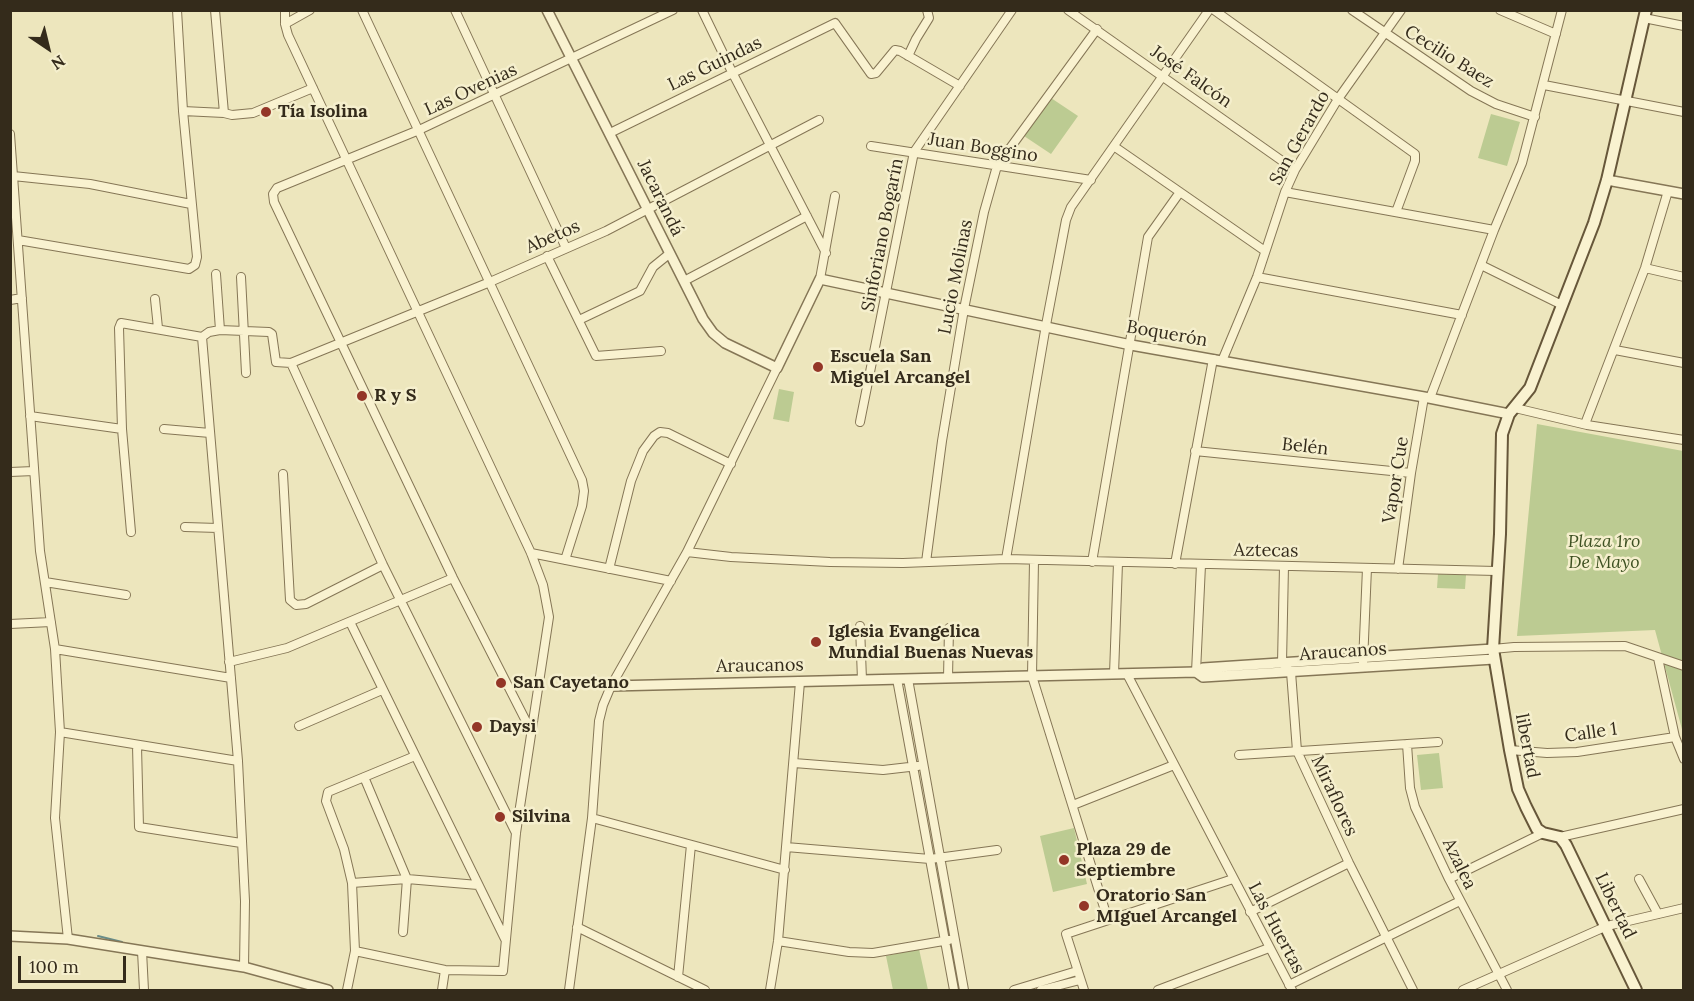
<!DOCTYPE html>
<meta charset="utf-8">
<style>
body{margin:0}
#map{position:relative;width:1694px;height:1001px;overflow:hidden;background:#ede6bd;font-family:Lora,serif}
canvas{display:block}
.frame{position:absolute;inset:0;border:12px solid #342b1b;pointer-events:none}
.north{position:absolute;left:18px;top:18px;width:60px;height:60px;-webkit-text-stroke:4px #f5efcd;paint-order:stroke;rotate:145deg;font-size:16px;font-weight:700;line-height:24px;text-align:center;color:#342b1b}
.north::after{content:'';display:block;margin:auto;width:21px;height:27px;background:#342b1b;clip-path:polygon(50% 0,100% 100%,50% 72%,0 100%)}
.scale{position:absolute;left:18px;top:956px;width:108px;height:27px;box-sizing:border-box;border:3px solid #342b1b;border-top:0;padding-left:8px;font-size:18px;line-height:21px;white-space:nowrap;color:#342b1b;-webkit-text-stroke:4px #f5efcd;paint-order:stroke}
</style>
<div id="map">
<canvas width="1694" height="1001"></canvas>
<div class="frame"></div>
<div class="north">N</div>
<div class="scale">100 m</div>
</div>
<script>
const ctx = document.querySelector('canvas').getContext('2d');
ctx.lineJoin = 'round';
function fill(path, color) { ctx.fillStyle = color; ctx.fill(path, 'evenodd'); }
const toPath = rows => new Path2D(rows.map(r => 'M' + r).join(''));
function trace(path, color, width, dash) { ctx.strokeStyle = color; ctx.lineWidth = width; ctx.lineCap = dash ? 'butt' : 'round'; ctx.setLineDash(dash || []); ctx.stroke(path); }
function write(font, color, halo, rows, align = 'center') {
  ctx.font = font + ' Lora,serif'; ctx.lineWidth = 5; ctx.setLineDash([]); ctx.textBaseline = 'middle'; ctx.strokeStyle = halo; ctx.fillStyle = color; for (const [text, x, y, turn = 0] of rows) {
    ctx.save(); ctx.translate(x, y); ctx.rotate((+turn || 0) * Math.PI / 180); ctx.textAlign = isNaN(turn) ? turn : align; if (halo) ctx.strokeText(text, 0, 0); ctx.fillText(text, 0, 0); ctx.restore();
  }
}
const green = toPath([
 [1051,98,1078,116,1051,154,1024,136],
 [1491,114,1520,122,1507,166,1478,158],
 [779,389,794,392,789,422,773,419],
 [1537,424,1683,451,1683,733,1655,630,1517,636],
 [1438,574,1466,575,1465,589,1437,588],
 [1439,753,1443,788,1421,790,1417,755],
 [1074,828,1087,884,1053,892,1040,836],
 [919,949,928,990,893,990,886,956]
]);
const stream = toPath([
 [98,936,122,942]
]);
const minor = toPath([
 [215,10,224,113],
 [285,10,285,24,288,35,531,553,543,585,549,617,516,833,503,971,445,970,355,951],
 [362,10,582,480,584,491,582,506,565,560],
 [455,10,566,248],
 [702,10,732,72,826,253],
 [1068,10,1295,170],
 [1214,10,1415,154,1415,161,1396,212],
 [1352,10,1471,91,1496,104,1535,117],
 [1500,10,1556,34],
 [1644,18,1684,26],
 [285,24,310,10],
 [908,56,916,39,929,18,927,10],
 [1544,85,1684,112],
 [183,111,224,113,232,115,253,113,313,88],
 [610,133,835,23,871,74,876,73,895,50,900,51,960,86],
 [10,134,40,551,55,649,60,732,55,818,68,939],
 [871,146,1091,180],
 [1115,147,1265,251],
 [13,176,90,184,191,204],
 [1285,192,1494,230],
 [18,240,189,269,195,265,197,257,183,111,177,10],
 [547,256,596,356,661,351],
 [1481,265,1562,305],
 [1645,268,1684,277],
 [216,274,220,330],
 [241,277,246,373],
 [1257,277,1462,315],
 [820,279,835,196],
 [684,281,807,216],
 [155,299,158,328],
 [10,300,22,298],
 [579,320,640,291,653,267,669,254],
 [202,337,238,761,245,901,244,967],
 [1615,350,1684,363],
 [1222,361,1257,277,1285,192,1295,170,1338,99,1401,10],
 [291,363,383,565,516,833],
 [1430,398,1494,230,1522,163,1562,10],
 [1515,408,1587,425,1684,440],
 [30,416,122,429],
 [860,422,914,152,1012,10],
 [1585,424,1645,268,1668,191],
 [164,429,210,433],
 [1195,451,1411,473],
 [10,472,34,471],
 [283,474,290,600,296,605,306,604,383,565],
 [185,527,218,528],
 [131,532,122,429,119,328,121,323,202,337,209,332,220,330,269,332,272,334,276,362,291,363,490,282,606,231,819,120],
 [687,552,731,557,830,562,903,563,1006,559,1496,571],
 [531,553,671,581],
 [1006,559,1046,325,1066,220,1071,207,1209,10],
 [1034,561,1032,676,1108,920],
 [926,562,942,441,964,309,984,212,997,166,1097,29],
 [1092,562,1148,237,1180,192],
 [1175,564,1213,359],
 [1284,566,1282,663,1291,672,1297,751,1349,863,1413,990],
 [609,569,631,481,643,451,654,436,660,432,668,433,731,464],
 [1398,569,1411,473,1424,397],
 [45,582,126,595],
 [350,622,505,939],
 [10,624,51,622],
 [860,626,862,680],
 [55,649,231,678],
 [1493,649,1514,647,1625,646,1684,666],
 [1658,658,1675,737,1684,759],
 [229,662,287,648,453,578],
 [1363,663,1367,568],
 [1196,672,1201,565],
 [1114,674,1118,563],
 [1127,674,1292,990],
 [948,678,949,628],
 [897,679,954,990],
 [908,679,964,990],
 [299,726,382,690],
 [531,731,453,578,274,202,273,194,277,188,419,130,673,10],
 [60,732,238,761],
 [1407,744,1410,788,1415,807,1449,879,1507,990],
 [137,746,139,827,241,843],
 [1510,750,1547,753,1577,752,1675,737],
 [1239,755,1438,742],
 [794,763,883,770,918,766],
 [364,777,407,879,403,932],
 [1073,805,1174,765],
 [592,818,785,870],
 [1560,837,1684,809],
 [786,847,930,859,997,850],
 [1449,879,1543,833],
 [1639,879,1658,914],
 [352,883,407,879,478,885],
 [1250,912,1349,863],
 [577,927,705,990],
 [778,941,849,952,873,953,949,940],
 [142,951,144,990],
 [678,977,691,845],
 [1289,985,1460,901],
 [347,990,355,951,352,883,344,849,326,801,328,792,415,756],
 [442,990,445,970],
 [569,990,592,818,599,721,603,705,611,686,687,552,777,368],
 [770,990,778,941,800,682],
 [1014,990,1077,971],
 [1041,990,1080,980],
 [1084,990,1066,934,1233,879],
 [1158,990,1269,948],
 [1463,990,1607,926,1684,908]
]);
const tertiary = toPath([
 [547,10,703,319,713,333,725,343,777,368,820,279,1131,345,1424,397,1509,414],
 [1607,180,1684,194],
 [1197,673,1203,668,1493,649],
 [611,686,1196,672,1203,677,1494,659],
 [10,936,68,939,244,967,328,990]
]);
const secondary = toPath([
 [1636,990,1566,845,1560,837,1543,833,1537,829,1526,807,1518,789,1510,750,1493,649,1500,534,1502,434,1509,414,1530,388,1594,223,1607,180,1646,10]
]);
const markers = [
 [266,112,6,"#943627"],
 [818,367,6,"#943627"],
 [362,396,6,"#943627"],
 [816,642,6,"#943627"],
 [501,683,6,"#943627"],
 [477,727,6,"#943627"],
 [500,817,6,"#943627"],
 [1064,860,6,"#943627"],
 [1084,906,6,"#943627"]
];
const streetNames = [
 ["Cecilio Baez",1449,57,32],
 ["Las Guindas",715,64,-26],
 ["José Falcón",1191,77,35],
 ["Las Ovenias",471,90,-25],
 ["San Gerardo",1300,138,-61],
 ["Juan Boggino",983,148,9],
 ["Jacarandá",660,198,64],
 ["Sinforiano Bogarín",883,235,-79],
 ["Abetos",553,237,-24],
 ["Lucio Molinas",956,277,-79],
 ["Boquerón",1167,334,10],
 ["Belén",1305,447,6],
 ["Vapor Cue",1396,480,-81],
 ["Aztecas",1266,551,1],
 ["Araucanos",1343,652,-4],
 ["Araucanos",760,666,-1],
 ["Calle 1",1591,733,-8],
 ["libertad",1527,746,79],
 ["Miraflores",1334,796,65],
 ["Azalea",1459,864,64],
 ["Libertad",1615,906,64],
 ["Las Huertas",1276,928,62]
];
const poiNames = [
 ["Tía Isolina",278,112],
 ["Escuela San",830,357],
 ["Miguel Arcangel",830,378],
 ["R y S",374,396],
 ["Iglesia Evangelica",828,632],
 ["Mundial Buenas Nuevas",828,653],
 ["San Cayetano",513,683],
 ["Daysi",489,727],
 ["Silvina",512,817],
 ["Plaza 29 de",1076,850],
 ["Septiembre",1076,871],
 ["Oratorio San",1096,896],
 ["MIguel Arcangel",1096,917]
];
const parkNames = [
 ["Plaza 1ro",1604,542],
 ["De Mayo",1604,563]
];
fill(green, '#bccb92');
trace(stream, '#698c88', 2);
trace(minor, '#857656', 10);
trace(tertiary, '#857656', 12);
trace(secondary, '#67573a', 14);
trace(minor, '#f9f2d0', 8);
trace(tertiary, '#f9f2d0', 9);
trace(secondary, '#f9f2d0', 10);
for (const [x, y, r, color] of markers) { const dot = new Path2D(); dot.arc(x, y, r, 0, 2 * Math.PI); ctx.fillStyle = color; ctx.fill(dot); trace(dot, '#f5efcd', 2); }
write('18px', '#342b1b', '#f5efcd', streetNames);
write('bold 18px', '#342b1b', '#f5efcd', poiNames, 'left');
write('italic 18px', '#3e5122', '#f5efcd', parkNames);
</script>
